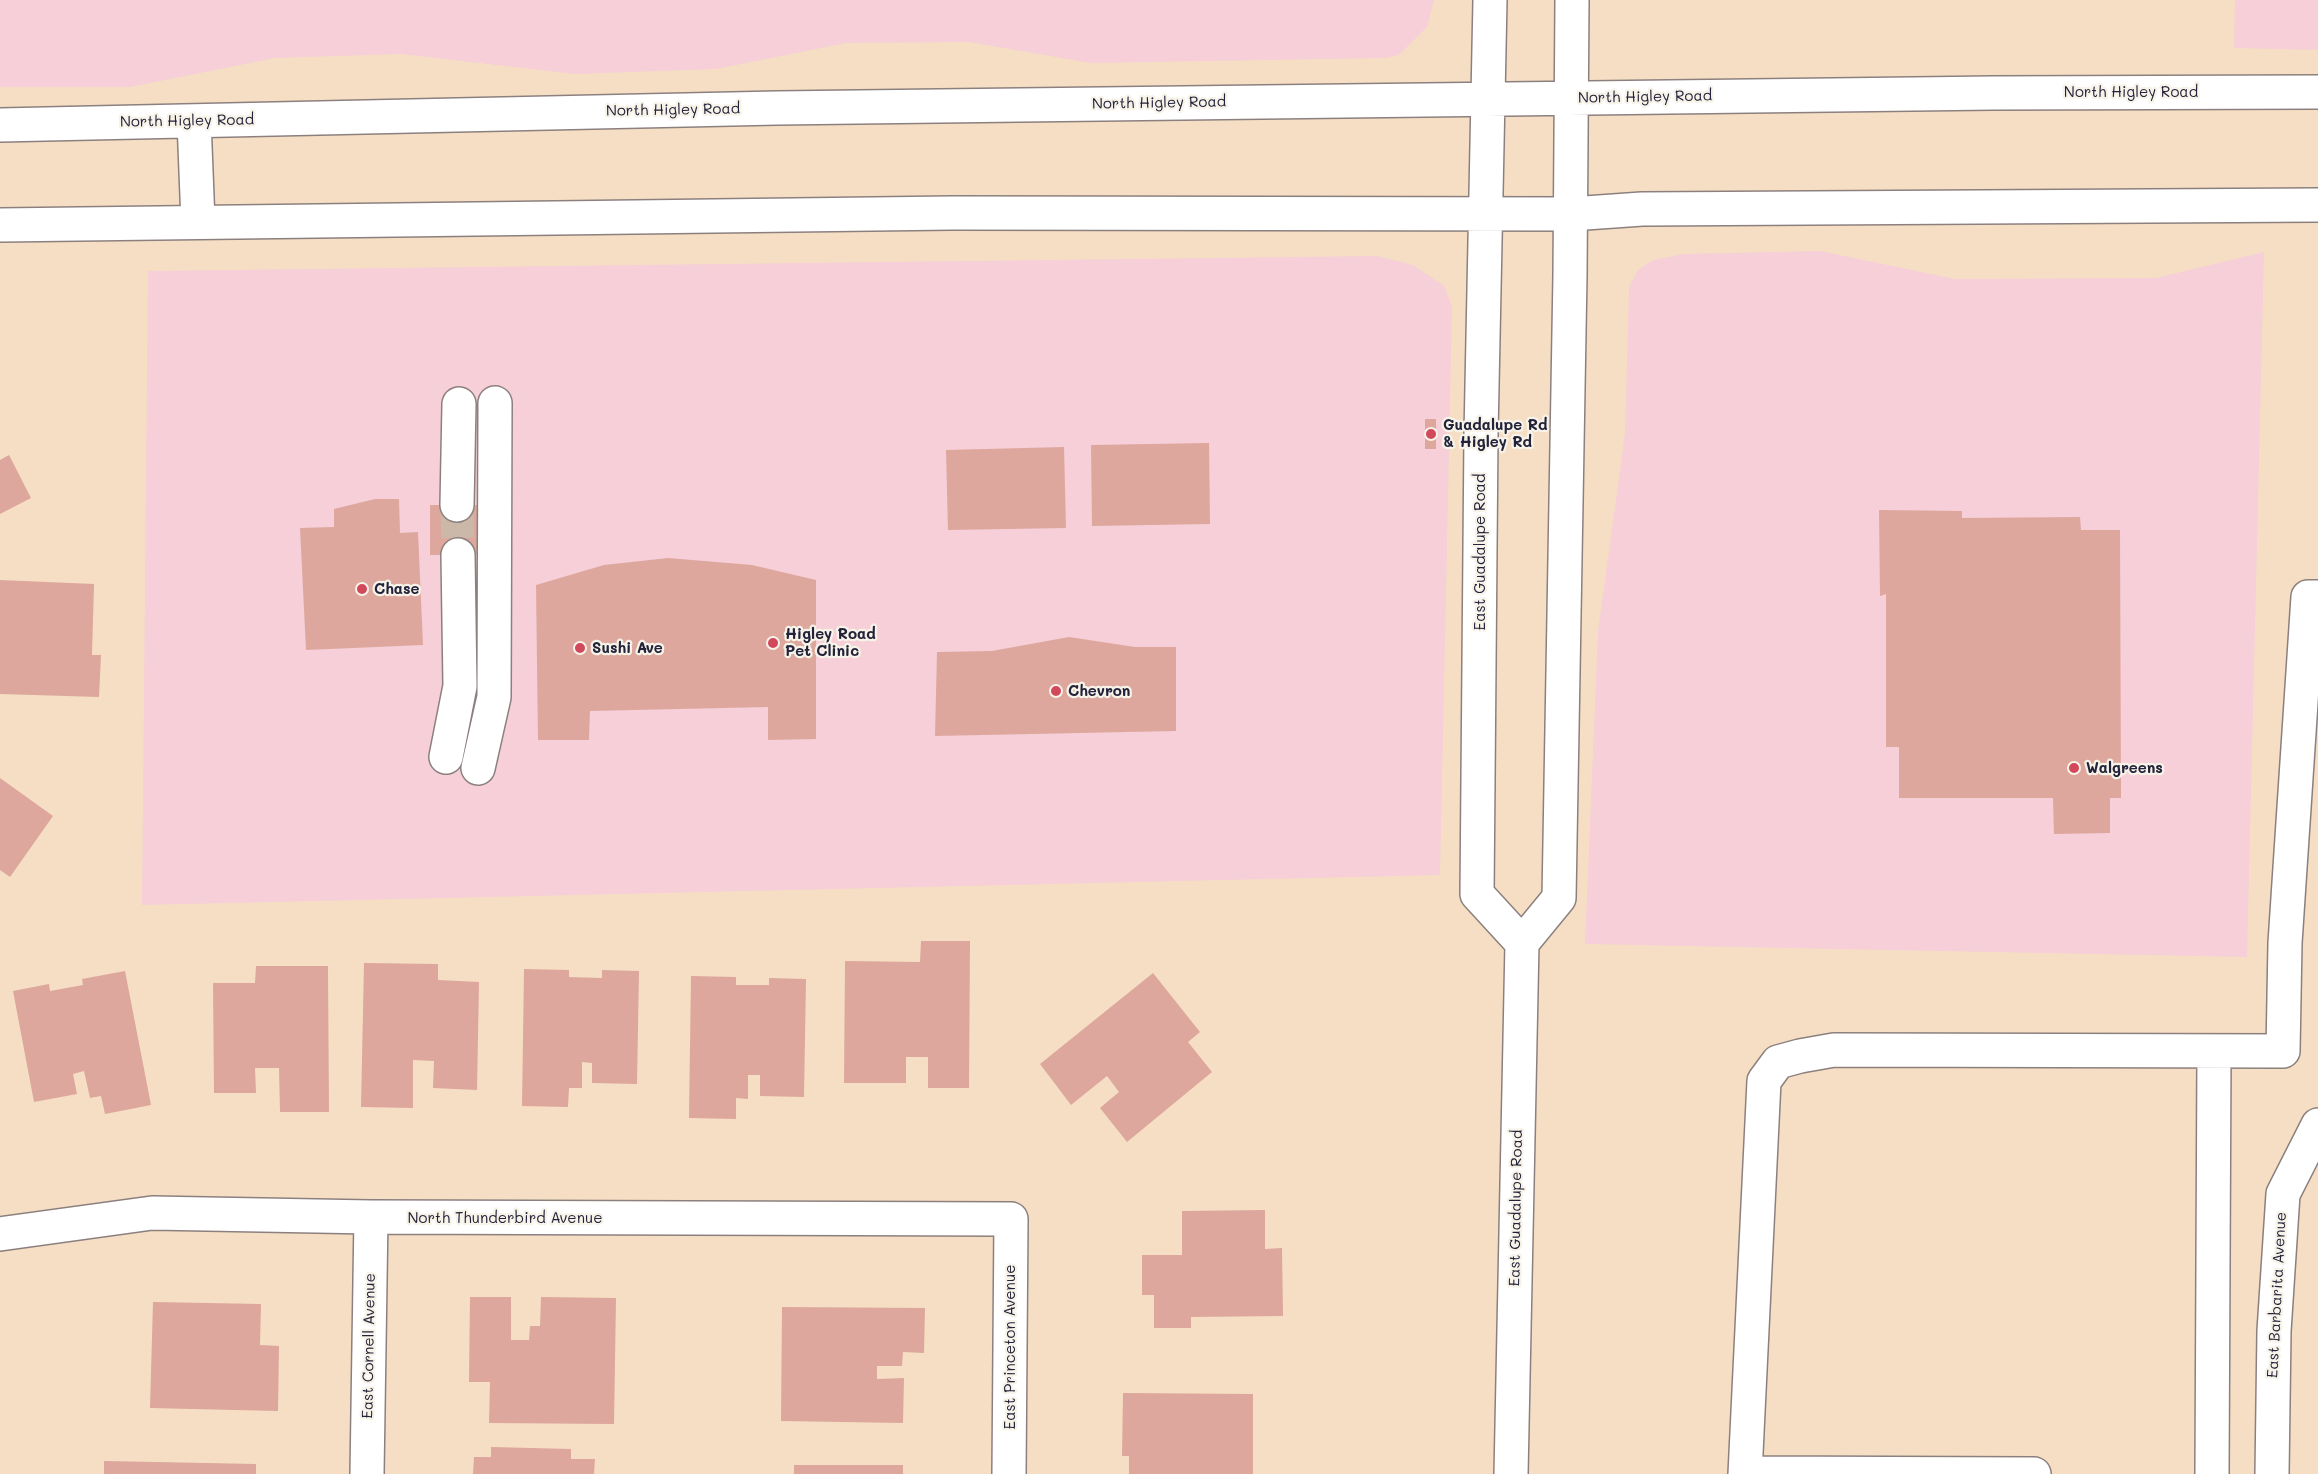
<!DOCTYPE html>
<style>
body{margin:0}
canvas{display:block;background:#f5dec3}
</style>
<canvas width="2318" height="1474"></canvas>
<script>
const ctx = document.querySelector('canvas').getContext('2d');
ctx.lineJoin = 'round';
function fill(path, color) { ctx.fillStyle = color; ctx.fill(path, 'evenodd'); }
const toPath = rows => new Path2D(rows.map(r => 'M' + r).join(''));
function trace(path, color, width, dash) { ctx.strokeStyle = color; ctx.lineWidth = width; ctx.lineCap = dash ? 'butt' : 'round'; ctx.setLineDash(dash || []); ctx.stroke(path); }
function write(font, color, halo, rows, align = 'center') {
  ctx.font = font + ' Mali,sans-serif'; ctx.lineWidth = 4.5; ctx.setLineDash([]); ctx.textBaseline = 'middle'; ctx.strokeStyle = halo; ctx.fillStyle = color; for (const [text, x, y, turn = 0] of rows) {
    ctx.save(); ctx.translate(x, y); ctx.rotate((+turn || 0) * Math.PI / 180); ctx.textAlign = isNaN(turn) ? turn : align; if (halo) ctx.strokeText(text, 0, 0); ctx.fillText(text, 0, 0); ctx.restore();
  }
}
const built = toPath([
 [0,0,1434,0,1427,27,1399,55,1385,58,1091,63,969,42,846,43,716,69,575,74,401,54,275,58,130,87,0,87],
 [2235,0,2318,0,2318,50,2234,48],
 [1820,251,1955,279,2156,278,2264,252,2247,957,1585,944,1598,631,1625,434,1629,287,1638,270,1653,260,1684,254],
 [1377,256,1413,265,1444,286,1452,307,1440,875,142,905,148,271]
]);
const building = toPath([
 [1425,419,1436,419,1436,449,1425,449],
 [1209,443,1210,524,1092,526,1091,445],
 [1064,447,1066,528,948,530,946,450],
 [9,455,31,498,0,514,0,460],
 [375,499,399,499,400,533,418,532,423,645,306,650,300,528,334,527,334,509],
 [430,505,480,505,480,555,430,555],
 [1879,510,1962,511,1962,518,2080,517,2081,530,2120,530,2121,798,2110,798,2110,833,2054,834,2053,798,1899,798,1899,747,1886,747,1886,594,1880,596],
 [668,558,752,565,816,580,816,739,768,740,768,707,590,711,589,740,538,740,536,585,604,565],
 [0,580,94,584,92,655,101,655,99,697,0,694],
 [1069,637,1135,647,1176,647,1176,731,935,736,937,652,992,651],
 [0,778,53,816,10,877,0,870],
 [921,941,970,941,969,1088,928,1088,928,1057,906,1057,906,1083,844,1083,845,961,920,962],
 [364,963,438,964,438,980,479,982,477,1090,433,1088,434,1061,413,1060,413,1108,361,1107],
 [256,966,328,966,329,1112,280,1112,279,1068,255,1068,256,1093,214,1093,213,983,255,983],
 [524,969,569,970,569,977,602,978,602,970,639,971,637,1084,592,1083,592,1063,582,1062,582,1088,569,1088,568,1107,522,1106],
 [125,971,151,1105,105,1114,101,1096,90,1098,84,1071,73,1074,77,1094,34,1102,13,991,49,984,50,991,83,985,82,979],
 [1153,973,1200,1032,1188,1042,1212,1072,1127,1142,1100,1108,1119,1092,1107,1076,1071,1105,1040,1064],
 [691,976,736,977,736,985,769,985,769,978,806,979,804,1097,760,1096,760,1075,748,1075,748,1099,736,1098,736,1119,689,1118],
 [1265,1210,1265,1249,1282,1248,1283,1316,1191,1317,1191,1328,1154,1328,1154,1295,1142,1295,1142,1255,1182,1255,1182,1211],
 [470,1297,511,1297,511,1340,529,1340,530,1326,540,1326,541,1297,616,1298,614,1424,489,1423,490,1382,469,1382],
 [153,1302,261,1304,260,1345,279,1346,278,1411,150,1408],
 [782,1307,925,1308,924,1353,903,1352,902,1366,877,1366,877,1379,904,1378,903,1423,781,1421],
 [1123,1393,1253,1394,1253,1474,1129,1474,1129,1456,1122,1456],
 [491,1447,571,1449,571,1459,595,1459,594,1474,473,1474,474,1457,491,1457],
 [104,1461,256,1464,256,1474,104,1474],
 [794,1465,903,1465,903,1474,794,1474]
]);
const minorTunnel = toPath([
 [457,505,458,555]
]);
const minor = toPath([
 [457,505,459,404],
 [446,757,460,686,458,555],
 [478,768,494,697,495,403],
 [0,1234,152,1213,371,1217,1011,1219,1009,1474],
 [1746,1473,2034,1474],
 [367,1474,371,1217],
 [1745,1474,1764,1081,1778,1062,1800,1056,1834,1050,2283,1051,2285,943,2308,597,2318,597],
 [2212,1474,2214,1051],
 [2272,1474,2274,1331,2283,1194,2318,1125]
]);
const major = toPath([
 [1490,0,1481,434,1477,894,1522,943],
 [194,121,198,222],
 [0,125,777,108,1994,93,2318,92],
 [0,225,952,213,1571,214,1642,209,2318,205],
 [1511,1474,1522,943,1559,898,1570,275,1572,0]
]);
const markers = [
 [1431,434,6,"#d1495b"],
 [362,589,6,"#d1495b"],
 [773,643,6,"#d1495b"],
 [580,648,6,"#d1495b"],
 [1056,691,6,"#d1495b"],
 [2074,768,6,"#d1495b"]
];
const streetNames = [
 ["North Higley Road",2131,92],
 ["North Higley Road",1645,97,-1],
 ["North Higley Road",1159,103,-1],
 ["North Higley Road",673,110,-1],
 ["North Higley Road",187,121,-1],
 ["East Guadalupe Road",1480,552,-90],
 ["East Guadalupe Road",1516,1208,-89],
 ["North Thunderbird Avenue",505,1218],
 ["East Barbarita Avenue",2277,1295,-87],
 ["East Cornell Avenue",369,1346,-89],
 ["East Princeton Avenue",1010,1347,-90]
];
const poiNames = [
 ["Guadalupe Rd",1443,425],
 ["& Higley Rd",1443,442],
 ["Chase",374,589],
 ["Higley Road",785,634],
 ["Pet Clinic",785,651],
 ["Sushi Ave",592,648],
 ["Chevron",1068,691],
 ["Walgreens",2086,768]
];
fill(built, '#f6cfd8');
fill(building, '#dda79d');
trace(minorTunnel, '#cbb8a8', 33, [33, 16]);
trace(minor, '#8c807f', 36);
trace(major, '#8c807f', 36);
trace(minor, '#fff', 33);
trace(major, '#fff', 33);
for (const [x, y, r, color] of markers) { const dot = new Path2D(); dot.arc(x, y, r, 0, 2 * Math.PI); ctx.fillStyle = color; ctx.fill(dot); trace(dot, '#f7f3e8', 2); }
write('15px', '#22223b', '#f7f3e8', streetNames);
write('bold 15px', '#22223b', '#f7f3e8', poiNames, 'left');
</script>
